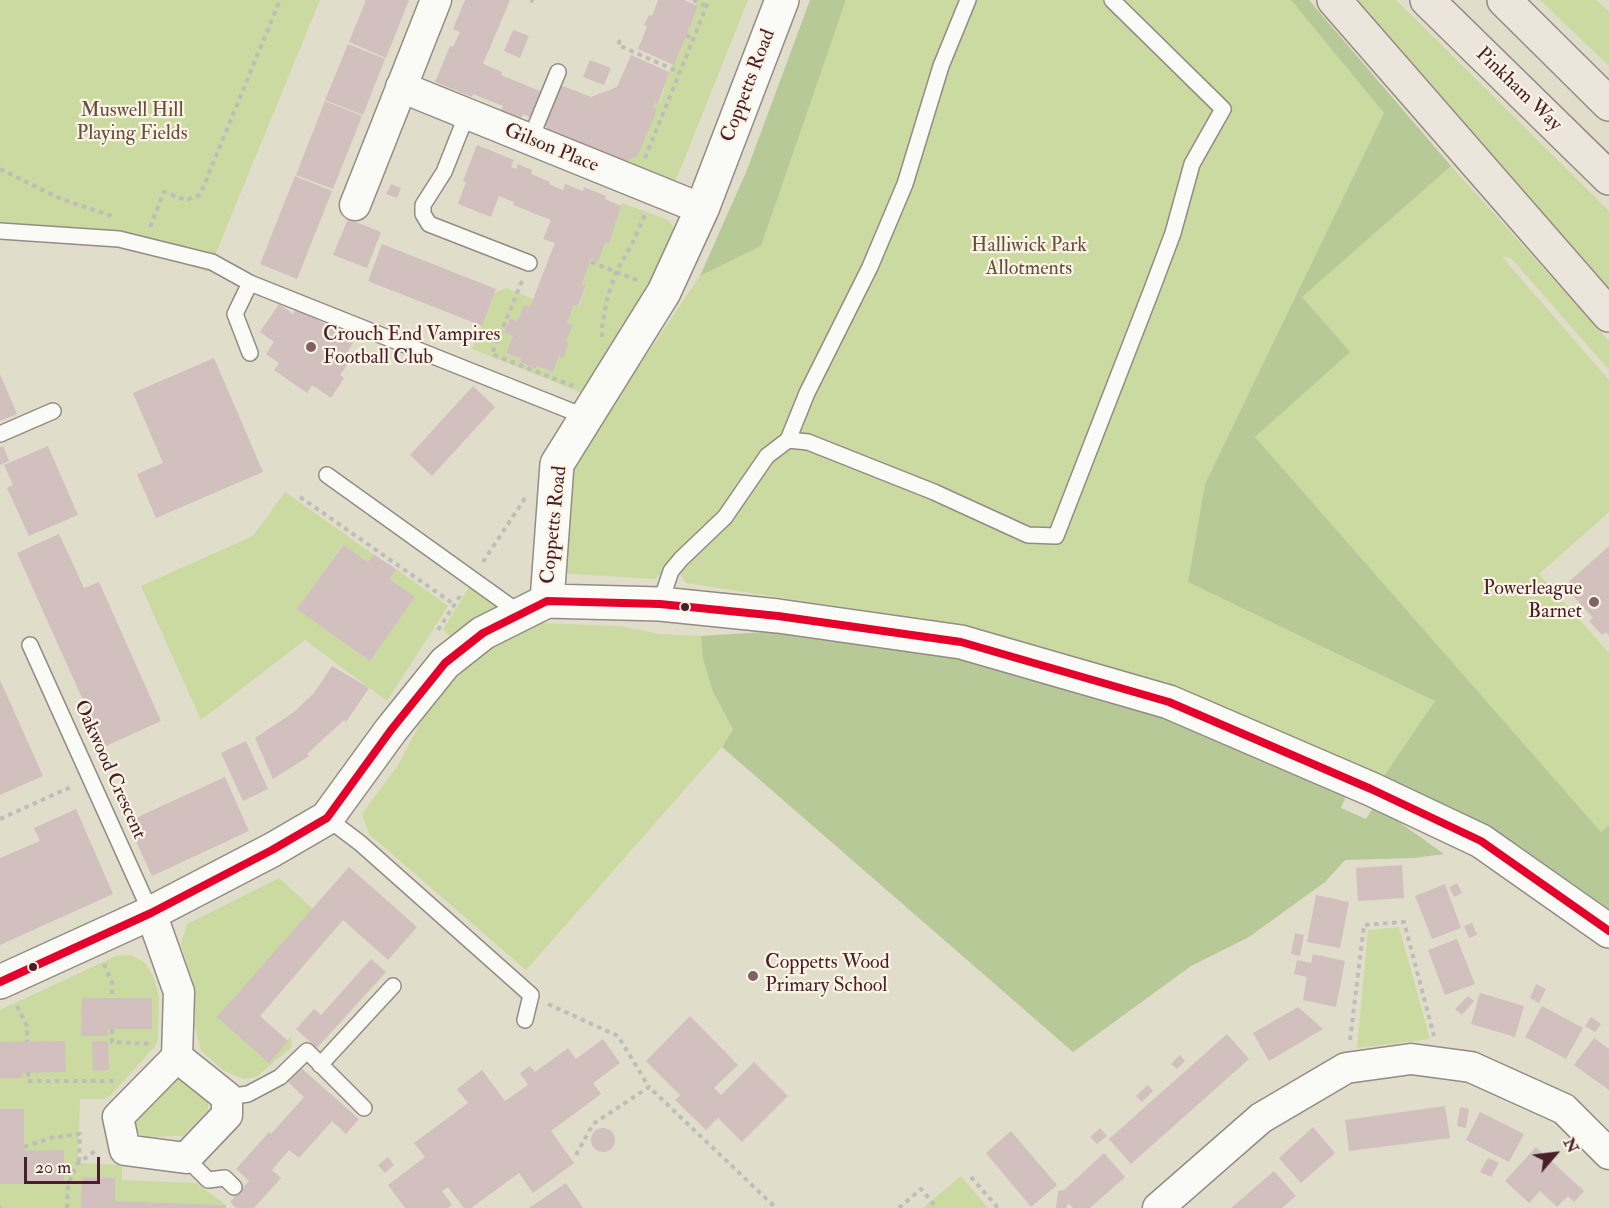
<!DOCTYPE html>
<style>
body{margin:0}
#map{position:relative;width:1609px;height:1208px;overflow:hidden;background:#e1ddcb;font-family:"IM FELL Double Pica",serif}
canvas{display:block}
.north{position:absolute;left:1525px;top:1124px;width:60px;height:60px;-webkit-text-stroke:4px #fcf5e5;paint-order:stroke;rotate:62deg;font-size:16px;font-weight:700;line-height:24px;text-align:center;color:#4a1f2b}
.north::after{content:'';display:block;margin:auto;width:21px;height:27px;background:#4a1f2b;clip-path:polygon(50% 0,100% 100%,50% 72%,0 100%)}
.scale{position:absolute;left:24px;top:1157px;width:76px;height:27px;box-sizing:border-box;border:3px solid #4a1f2b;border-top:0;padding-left:8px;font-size:18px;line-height:21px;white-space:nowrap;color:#4a1f2b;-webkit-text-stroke:4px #fcf5e5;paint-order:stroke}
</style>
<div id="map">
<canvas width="1609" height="1208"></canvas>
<div class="north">N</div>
<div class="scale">20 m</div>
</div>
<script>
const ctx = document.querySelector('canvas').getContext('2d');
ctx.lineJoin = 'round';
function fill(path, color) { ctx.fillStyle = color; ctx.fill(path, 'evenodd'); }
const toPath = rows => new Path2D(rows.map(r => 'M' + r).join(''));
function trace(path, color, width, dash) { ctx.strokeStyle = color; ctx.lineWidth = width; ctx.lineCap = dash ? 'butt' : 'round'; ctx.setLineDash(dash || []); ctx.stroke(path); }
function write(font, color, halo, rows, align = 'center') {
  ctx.font = font + ' "IM FELL Double Pica",serif'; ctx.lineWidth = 4.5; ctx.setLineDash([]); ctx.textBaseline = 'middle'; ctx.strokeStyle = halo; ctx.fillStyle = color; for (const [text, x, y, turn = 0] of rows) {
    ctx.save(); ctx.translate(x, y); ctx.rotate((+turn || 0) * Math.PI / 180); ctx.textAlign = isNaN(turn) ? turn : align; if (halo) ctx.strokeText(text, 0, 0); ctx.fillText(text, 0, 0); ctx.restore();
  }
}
const green = toPath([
 [0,0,320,0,208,272,169,258,103,243,0,236],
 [698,0,748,0,674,185,623,163,657,109,653,107,655,103,659,104,662,95,665,87,663,86,698,6,696,5],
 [846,0,1291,0,1384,113,1205,484,1188,582,1435,701,1384,776,1158,684,974,627,686,583,678,572,665,571,655,579,559,573,566,474,700,276,761,246],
 [1353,0,1396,0,1609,211,1609,292],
 [1540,0,1596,0,1609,11,1609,66],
 [1451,166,1609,341,1609,370,1511,258,1502,257,1609,380,1609,512,1539,574,1609,653,1609,825,1601,832,1255,437,1349,352,1301,297],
 [622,203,668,220,674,228,674,238,668,254,582,393,472,349,495,293,506,288,533,299,530,307,524,305,517,321,509,319,504,332,513,336,506,353,521,359,520,363,536,369,537,366,553,372,559,356,563,357,569,342,566,341,572,325,567,323,574,305,579,306,586,286,582,284,591,259,598,261,605,243,609,244],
 [285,492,373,554,368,562,342,545,298,609,370,660,415,597,390,579,396,569,448,606,387,701,305,640,201,720,141,586,253,536],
 [470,586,502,609,454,641,443,629],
 [537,623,620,626,659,634,701,636,703,659,713,692,733,729,722,747,526,970,369,834,362,814,398,765,431,703,503,633],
 [279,878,313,909,218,1017,269,1062,291,1036,292,1047,256,1077,244,1079,224,1071,201,1050,195,1027,194,985,181,945,187,924],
 [1399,927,1430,1039,1357,1048,1368,930],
 [131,955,145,963,153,976,159,997,158,1040,155,1046,111,1095,104,1099,80,1099,78,1163,122,1165,122,1180,196,1183,226,1205,115,1201,115,1178,82,1177,81,1208,0,1208,0,1010,116,956],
 [181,1070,208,1096,208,1110,183,1136,145,1137,136,1131,135,1113],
 [961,1176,988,1208,923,1208]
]);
const forest = toPath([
 [810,0,846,0,761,246,700,276,747,170],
 [1291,0,1309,0,1451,166,1302,297,1350,352,1255,437,1601,832,1609,825,1609,909,1518,845,1457,810,1384,776,1435,701,1188,582,1205,484,1384,113],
 [765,632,898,644,1002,668,1170,716,1348,791,1341,808,1366,819,1375,805,1444,854,1414,858,1345,860,1325,882,1249,937,1191,966,1073,1052,722,747,733,729,713,692,703,659,701,636]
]);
const building = toPath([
 [366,0,409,0,386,58,349,42],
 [465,0,510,0,483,64,502,72,501,75,542,92,531,118,523,114,520,120,500,112,503,106,473,94,472,97,435,82,450,46,453,47,460,32,453,29],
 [658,0,684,0,698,6,674,65,638,49,647,27,644,25,649,15,652,16],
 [513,30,529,36,520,58,504,51],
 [348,44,385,59,363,115,325,100],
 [631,55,669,72,658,104,655,103,653,107,657,109,638,155,623,163,546,130,547,127,544,125,560,85,591,97,617,87],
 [590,60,611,68,604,85,583,77],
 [325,101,362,116,333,189,296,175],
 [477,145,514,160,511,167,516,169,518,164,532,170,531,174,550,182,549,184,563,190,565,184,583,191,584,187,606,196,605,199,621,206,609,244,605,243,598,262,591,259,582,284,586,285,578,306,574,305,567,323,573,325,566,341,569,342,563,358,559,356,553,372,537,366,536,369,520,362,521,359,506,353,513,336,504,332,510,318,517,321,524,305,530,307,555,243,543,239,551,220,513,205,514,202,499,196,491,217,458,204,466,182,463,181],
 [295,176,332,191,297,279,260,264],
 [391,184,401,188,397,198,386,194],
 [348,219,381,232,367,268,333,255],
 [382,244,496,289,482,326,368,281],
 [279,304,293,314,298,306,353,343,348,351,354,355,340,375,344,378,331,398,312,385,307,393,274,370,279,363,266,354,274,342,260,332],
 [214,358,263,472,156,518,137,474,163,463,133,393],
 [0,374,17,414,0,421],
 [473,386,495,407,432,476,410,455],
 [3,446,9,461,0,465,0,447],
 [48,446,78,515,29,536,7,488,13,485,4,465],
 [59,534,84,588,99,582,161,721,104,747,17,553],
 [343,545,368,562,373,554,396,569,390,579,415,597,370,661,297,609],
 [1609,546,1609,636,1606,632,1602,635,1589,621,1593,618,1564,586],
 [332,666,369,688,346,722,344,720,307,754,309,756,273,779,255,738,294,712,314,693],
 [0,680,43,776,0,795],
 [246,741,268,789,243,801,221,753],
 [225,777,249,831,152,876,127,822],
 [76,809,113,894,0,945,0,858,40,841,34,828],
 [1402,865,1404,898,1358,901,1356,868],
 [349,867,417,927,388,960,343,920,260,1016,288,1041,269,1063,217,1017],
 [1457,883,1462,893,1454,897,1449,887],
 [1445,884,1461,928,1432,939,1415,896],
 [1316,895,1349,902,1340,948,1307,942],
 [1472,923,1477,935,1469,938,1464,926],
 [1295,933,1304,935,1300,956,1291,954],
 [1457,939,1475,984,1445,995,1428,950],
 [1313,954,1345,961,1336,1007,1303,1000,1307,977,1294,974,1297,960,1311,963],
 [371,959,386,972,317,1048,296,1029,314,1009,321,1015],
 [1536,984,1546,989,1539,1003,1530,998],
 [1480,993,1524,1006,1515,1037,1471,1024],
 [1468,996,1474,1001,1462,1015,1455,1009],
 [82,998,152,998,152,1029,108,1029,108,1036,81,1036],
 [1542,1006,1583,1028,1566,1059,1525,1037],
 [1298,1007,1323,1029,1269,1061,1253,1033],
 [690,1016,738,1065,714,1088,721,1095,754,1062,788,1096,742,1142,718,1118,706,1130,675,1100,680,1095,646,1061],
 [1591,1017,1601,1024,1595,1032,1585,1026],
 [1227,1034,1249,1059,1131,1164,1109,1139],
 [1594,1038,1609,1049,1609,1090,1574,1065],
 [603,1039,620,1063,593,1083,601,1094,551,1131,574,1163,533,1193,519,1173,471,1208,464,1208,448,1187,442,1191,452,1205,448,1208,405,1208,388,1185,425,1157,414,1143,468,1103,457,1089,482,1070,505,1101,528,1085,520,1073,530,1066,535,1072,568,1048,576,1059],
 [65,1041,66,1072,22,1073,23,1078,0,1078,0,1042],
 [92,1041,108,1041,109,1070,93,1071],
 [1180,1055,1185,1061,1177,1069,1171,1064],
 [300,1067,359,1119,346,1134,332,1121,299,1158,289,1150,272,1170,281,1178,254,1208,236,1208,230,1202,249,1181,236,1169,269,1132,271,1134,304,1097,287,1081],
 [1148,1085,1153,1091,1142,1102,1136,1096],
 [1445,1106,1450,1138,1349,1151,1345,1120],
 [1460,1107,1469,1109,1466,1128,1457,1126],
 [0,1109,24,1109,24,1151,64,1150,64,1184,0,1184],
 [1480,1112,1524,1134,1509,1162,1466,1140],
 [1313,1127,1335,1153,1301,1183,1279,1158],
 '591 1140a12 12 0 1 1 24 0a12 12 0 1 1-24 0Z',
 [1100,1128,1107,1136,1097,1144,1090,1137],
 [1011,1131,1057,1185,1031,1207,986,1153],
 [1536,1147,1584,1191,1574,1202,1568,1196,1557,1207,1540,1191,1529,1203,1505,1181],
 [1104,1153,1125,1177,1090,1208,1073,1208,1068,1203,1066,1208,1056,1208,1058,1191,1064,1190],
 [388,1157,394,1165,385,1173,378,1165],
 [1488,1158,1499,1163,1491,1177,1480,1172],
 [1274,1171,1296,1196,1282,1208,1231,1208],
 [82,1177,115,1178,115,1201,226,1205,226,1208,81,1208],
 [566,1183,583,1208,529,1208]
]);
const path = toPath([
 [531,0,533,2],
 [693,0,706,6],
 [686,35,693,39],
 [620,40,618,45,679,72],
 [645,158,709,0],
 [0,169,61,199,115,217],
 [150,227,164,192,186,200,200,195,280,0],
 [591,262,639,281],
 [522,281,492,354,573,386],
 [602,337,602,326,607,299,616,272,632,244,645,215],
 [300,497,455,605],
 [483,562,525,498],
 [438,630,460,596],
 [0,819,73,786],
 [104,964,112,983,112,998],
 [548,1004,618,1036,649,1087],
 [17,1006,27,1026,27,1042],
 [112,1029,112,1042,152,1044],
 [1350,1040,1364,925,1404,922,1434,1036],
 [28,1072,28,1081,114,1081],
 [24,1147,51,1138,80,1134,79,1162],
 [576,1155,593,1124,649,1087,776,1208],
 [971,1177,998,1208],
 [0,1207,1,1208],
 [67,1208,68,1185,77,1164,98,1149],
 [899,1208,921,1189,937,1208]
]);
const service = toPath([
 [467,114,444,172,423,205,423,214,429,224,529,263],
 [530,140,558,72],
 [0,231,119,239,212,262,250,283],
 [250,353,235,314,250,283,586,417],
 [0,434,53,411],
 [788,440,808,442,934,492,1028,535,1056,536,1152,289,1173,233,1192,164,1223,109,1112,0],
 [327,475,521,614],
 [660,604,671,571,681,559,725,517,767,456,788,440,807,393,870,267,905,184,941,66,968,0],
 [30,645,151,913],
 [327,818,360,843,531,995,525,1020],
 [320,1065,393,986],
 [227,1097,248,1094,280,1077,307,1051,364,1108],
 [186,1158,208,1180,225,1178,234,1187]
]);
const minor = toPath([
 [401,87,702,209],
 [355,205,436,0],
 [151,913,179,992,177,1057,118,1117,125,1150,186,1158,227,1115,227,1097,177,1057],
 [1158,1208,1261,1118,1346,1068,1411,1059,1471,1067,1564,1109,1609,1154]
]);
const tertiary = toPath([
 [547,601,557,464,664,292,702,209,782,0],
 [0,982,151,913,272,850,327,818,391,730,445,663,483,633,547,601,660,604,778,616,961,642,1169,702,1371,789,1481,841,1609,931]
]);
const trunk = toPath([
 [1334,0,1609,315],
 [1427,0,1609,178],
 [1504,0,1609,104]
]);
const bus1 = toPath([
 [0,982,151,913,272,850,327,818,391,730,445,663,483,633,547,601,660,604,778,616,961,642,1169,702,1371,789,1481,841,1609,931]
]);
const markers = [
 [311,347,6,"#7f6263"],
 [1594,602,6,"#7f6263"],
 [685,607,5,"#4a1f2b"],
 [33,967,5,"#4a1f2b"],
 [753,976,6,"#7f6263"]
];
const streetNames = [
 ["Coppetts Road",749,86,-69],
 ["Pinkham Way",1518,90,44],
 ["Gilson Place",551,149,22],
 ["Coppetts Road",555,525,-84],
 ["Oakwood Crescent",109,770,66]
];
const parkNames = [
 ["Muswell Hill",132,112],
 ["Playing Fields",132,135],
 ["Halliwick Park",1029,247],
 ["Allotments",1029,270]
];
const poiNames = [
 ["Crouch End Vampires",323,336],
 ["Football Club",323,359],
 ["Powerleague",1582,590,"right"],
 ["Barnet",1582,613,"right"],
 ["Coppetts Wood",765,964],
 ["Primary School",765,987]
];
fill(green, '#cadaa1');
fill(forest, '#b6c997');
fill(building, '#d1c0be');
trace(service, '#958b84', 18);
trace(minor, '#958b84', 33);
trace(tertiary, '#958b84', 36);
trace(trunk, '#958b84', 36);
trace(path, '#c1bcba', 4, [4.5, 4.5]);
trace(service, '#fafaf7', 15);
trace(minor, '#fafaf7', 30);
trace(tertiary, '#fafaf7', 33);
trace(trunk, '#ece5db', 33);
trace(bus1, '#e4002b', 8);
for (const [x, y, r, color] of markers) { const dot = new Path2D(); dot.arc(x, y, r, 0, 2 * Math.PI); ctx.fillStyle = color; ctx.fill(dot); trace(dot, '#fcf5e5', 2); }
write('20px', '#4a1f2b', '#fcf5e5', streetNames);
write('20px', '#664d40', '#fcf5e5', parkNames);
write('20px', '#4a1f2b', '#fcf5e5', poiNames, 'left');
</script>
